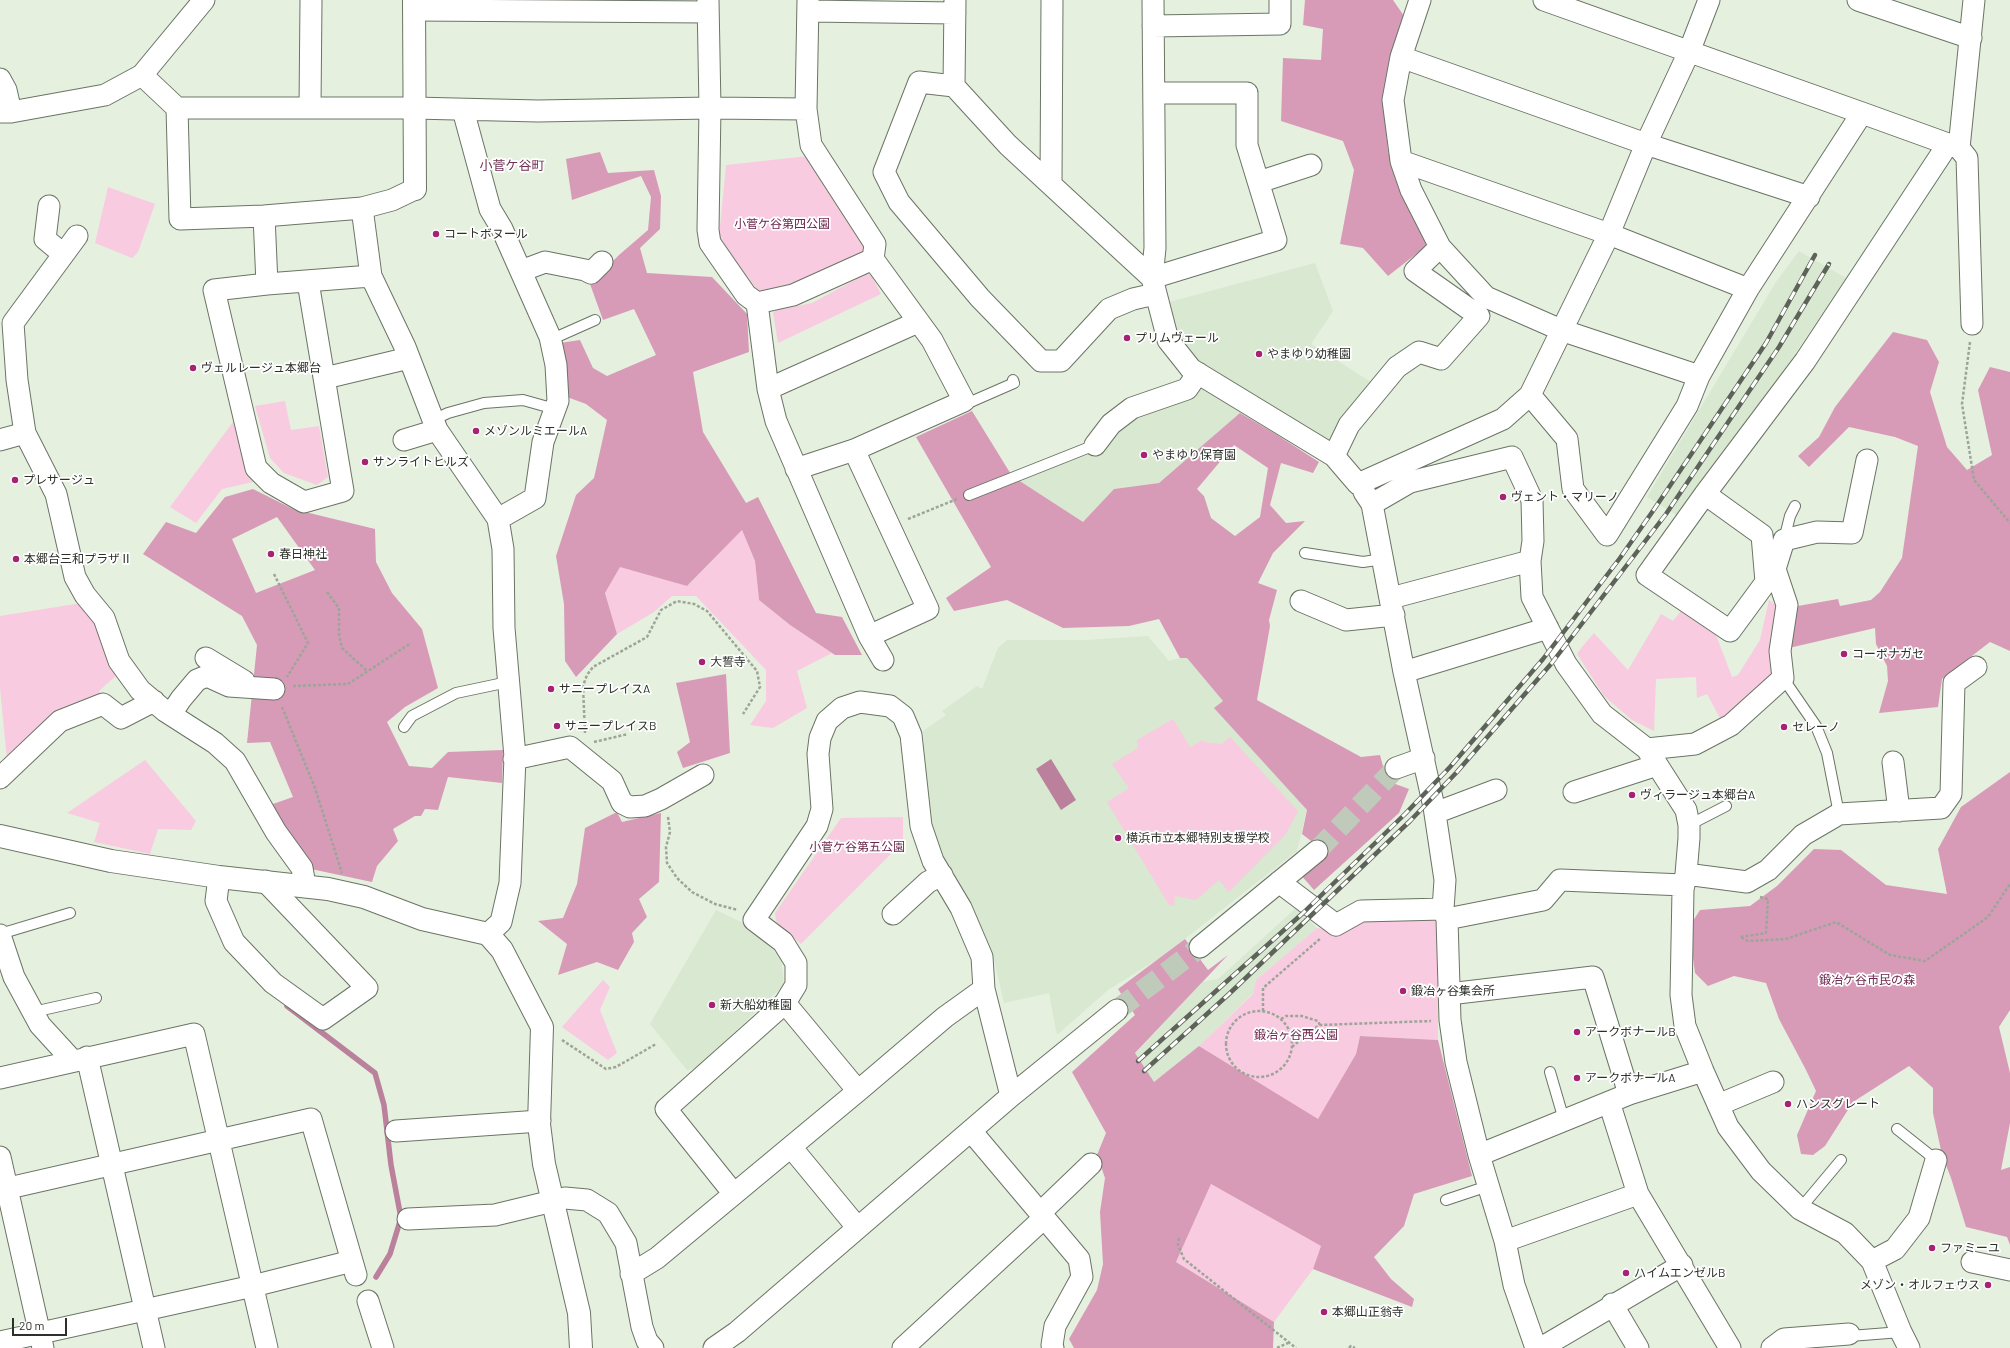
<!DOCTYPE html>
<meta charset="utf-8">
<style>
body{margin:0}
#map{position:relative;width:2010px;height:1348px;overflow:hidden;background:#e5f0df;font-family:Barlow,sans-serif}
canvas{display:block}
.scale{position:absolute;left:12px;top:1318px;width:55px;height:18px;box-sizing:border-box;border:2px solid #2d312a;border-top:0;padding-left:5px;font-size:12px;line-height:14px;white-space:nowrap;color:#2d312a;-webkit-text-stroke:3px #fff;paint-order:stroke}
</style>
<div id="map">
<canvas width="2010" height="1348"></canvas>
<div class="scale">20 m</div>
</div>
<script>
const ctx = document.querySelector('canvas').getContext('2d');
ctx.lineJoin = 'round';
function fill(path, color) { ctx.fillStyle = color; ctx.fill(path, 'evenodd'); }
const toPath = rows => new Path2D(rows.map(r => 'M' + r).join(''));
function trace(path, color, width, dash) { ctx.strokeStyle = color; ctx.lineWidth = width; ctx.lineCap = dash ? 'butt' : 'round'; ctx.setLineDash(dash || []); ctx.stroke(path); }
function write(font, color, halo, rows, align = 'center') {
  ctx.font = font + ' Barlow,"Noto Sans JP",sans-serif'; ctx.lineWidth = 3.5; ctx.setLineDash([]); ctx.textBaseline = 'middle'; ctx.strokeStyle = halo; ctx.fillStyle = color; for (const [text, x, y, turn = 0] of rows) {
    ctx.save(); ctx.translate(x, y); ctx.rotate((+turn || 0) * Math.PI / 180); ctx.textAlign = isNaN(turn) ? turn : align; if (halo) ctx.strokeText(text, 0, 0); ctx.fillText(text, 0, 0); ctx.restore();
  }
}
const built = toPath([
 [1799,251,1846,278,1786,367,1678,516,1647,497,1776,282],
 [1315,263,1333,311,1311,344,1371,382,1342,422,1332,444,1197,361,1184,348,1171,319,1169,302],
 [1203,386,1244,411,1159,483,1114,489,1083,523,1019,481,1090,454,1095,456,1110,439,1131,420,1167,403,1183,398],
 [1148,636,1169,661,1180,658,1187,658,1223,701,1215,708,1307,810,1297,851,1163,956,1108,990,1057,1035,1049,993,1004,1003,992,951,970,904,951,874,936,841,928,807,923,731,946,715,942,711,977,686,982,689,998,648,1007,640,1086,640],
 [1296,908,1317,928,1256,980,1253,993,1199,1046,1154,1083,1135,1054,1202,982,1218,979],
 [716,910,745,924,781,957,784,985,696,1068,687,1070,650,1024]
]);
const green = toPath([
 [808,156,866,243,863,255,788,288,758,291,724,247,719,237,726,165],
 [108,187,155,204,138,252,132,258,95,243],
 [866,274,871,275,881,294,778,343,773,313,777,310,812,303],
 [285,401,291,430,319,426,328,477,317,485,284,473,270,458,255,406],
 [236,418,253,482,222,489,196,523,170,507],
 [742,530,755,561,759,600,790,625,832,653,797,671,807,708,773,728,750,725,766,701,766,670,696,596,672,596,654,612,617,634,605,593,620,566,687,586],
 [1769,600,1779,608,1775,675,1722,722,1707,694,1697,698,1696,677,1656,679,1654,731,1632,720,1604,696,1577,654,1582,647,1594,633,1628,670,1661,614,1673,621,1681,611,1713,627,1732,677,1738,675,1760,640],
 [82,603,96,615,118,674,99,691,102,700,7,760,0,688,0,616],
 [1173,719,1190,747,1203,740,1204,742,1222,744,1230,737,1298,811,1286,834,1229,892,1219,880,1196,900,1175,896,1174,906,1169,905,1107,802,1129,788,1112,764,1138,748,1137,740],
 [145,760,196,821,191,830,158,829,150,854,94,842,100,823,67,813],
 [903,817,903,842,801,944,780,926,776,921,775,913,841,818],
 [1437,917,1438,1040,1360,1036,1356,1054,1318,1120,1199,1046,1253,994,1256,980,1317,928,1342,931,1370,919],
 [603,980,610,987,600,1010,617,1053,608,1060,562,1027],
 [1211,1184,1321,1246,1313,1269,1274,1322,1176,1262]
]);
const forest = toPath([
 [1305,0,1393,0,1404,16,1383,100,1388,151,1396,178,1429,244,1388,276,1363,248,1340,244,1354,170,1343,141,1281,121,1283,58,1321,60,1323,29,1303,25],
 [600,152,608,173,654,170,661,196,660,229,640,248,647,273,712,277,747,314,749,352,693,372,703,432,746,503,758,497,816,613,842,617,862,655,835,655,790,625,759,600,755,561,742,530,687,586,620,567,605,593,617,634,576,677,565,661,564,604,556,556,576,495,594,478,607,420,586,404,567,397,560,343,580,340,593,368,607,376,656,355,634,309,603,320,590,284,619,255,648,230,651,197,641,176,572,200,566,159],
 [1893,332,1927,340,1939,362,1930,392,1947,447,1967,470,1992,455,1978,390,1990,367,2010,372,2010,651,1990,642,1942,679,1938,707,1879,713,1888,681,1887,666,1876,644,1875,628,1789,648,1792,607,1838,599,1840,606,1871,600,1880,592,1902,558,1918,446,1895,437,1849,427,1809,467,1798,456,1819,437,1835,407],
 [972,411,1012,476,1083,522,1114,489,1159,483,1240,413,1274,433,1319,462,1313,473,1281,463,1270,505,1286,523,1305,521,1273,553,1258,583,1277,590,1269,620,1270,626,1257,700,1361,757,1380,755,1387,781,1409,789,1399,813,1314,890,1300,874,1324,851,1302,834,1307,810,1214,708,1223,701,1187,658,1180,658,1159,619,1129,626,1063,628,1007,600,954,611,946,598,991,567,916,437],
 [1234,445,1268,468,1260,517,1235,536,1211,518,1204,496,1197,489],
 [253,489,293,509,375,529,376,562,392,593,422,629,438,688,405,707,387,722,409,766,432,768,448,752,503,750,502,783,448,777,438,810,425,809,421,816,415,816,393,829,398,841,377,866,372,882,311,869,270,805,293,797,270,742,247,743,257,645,242,616,143,554,166,522,196,533,225,497],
 [277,517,315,570,256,593,232,539],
 [726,674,730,753,683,768,677,752,690,742,676,683],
 [2010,772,2010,1010,1999,1027,2010,1073,2010,1123,2001,1170,2010,1167,2010,1245,2007,1237,1966,1227,1951,1178,1942,1155,1933,1113,1933,1088,1909,1066,1853,1102,1825,1146,1813,1155,1801,1154,1797,1135,1816,1091,1806,1070,1779,1019,1766,983,1734,976,1708,986,1695,973,1689,927,1700,910,1750,906,1777,886,1814,849,1841,850,1886,885,1947,894,1938,849,1961,807],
 [617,812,622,822,661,813,659,882,639,899,647,917,632,933,634,942,618,970,597,962,558,975,567,944,538,921,563,918,577,884,585,828],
 [1185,939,1208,970,1228,955,1135,1053,1154,1082,1199,1046,1318,1119,1356,1054,1360,1036,1438,1040,1472,1176,1414,1194,1404,1226,1374,1257,1391,1279,1414,1299,1412,1307,1313,1269,1321,1246,1211,1184,1176,1262,1274,1322,1273,1348,1074,1348,1069,1339,1097,1290,1103,1264,1100,1212,1105,1178,1097,1155,1106,1133,1072,1072,1135,1015,1118,989]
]);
const water = toPath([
 [1051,759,1076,800,1061,810,1036,769]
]);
const stream = toPath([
 [287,1006,375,1073,384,1105,391,1165,401,1218,390,1254,376,1277]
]);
const streetTunnel = toPath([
 [1317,851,1396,768],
 [1117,1010,1200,947]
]);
const path = toPath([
 [1970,342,1962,404,1974,480,2010,523],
 [908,519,957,499],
 [274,574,308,643,287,677],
 [327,592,339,608,339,635,342,648,367,671],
 [293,686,348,684,411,643],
 [282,707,315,788,342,873],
 [585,733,583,686,587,675,593,667,647,637,661,610,677,601,694,604,707,611,757,671,760,687,743,714],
 [594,742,628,734],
 [668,817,670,832,666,847,667,863,677,878,692,892,715,904,738,910],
 [1760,897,1768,899,1766,933,1740,937,1748,941,1786,939,1836,922,1890,955,1925,961,1988,917,2010,884],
 '1226 1044a33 33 0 1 1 66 0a33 33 0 1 1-66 0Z',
 [1263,1011,1263,988,1321,938],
 [1281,1019,1286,1016,1302,1016,1318,1021,1320,1025],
 [562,1040,606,1069,616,1067,656,1044],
 [1292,1047,1312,1030,1320,1025,1431,1021],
 [1179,1238,1178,1245,1184,1259,1296,1348],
 [1277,1348,1288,1343],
 [1349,1348,1351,1346,1355,1348]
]);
const lane = toPath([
 [550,340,595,320],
 [964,401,966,404,1014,383,1013,380],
 [433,420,448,413,484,403,523,400,555,409],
 [969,495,1095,445],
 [1784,540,1790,516,1795,506],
 [1305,553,1363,562,1383,559],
 [1783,678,1816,726,1827,753,1839,814],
 [404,727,412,716,456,693,508,682],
 [1689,825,1726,806],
 [0,934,70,913],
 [33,1012,96,998],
 [1550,1072,1564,1120],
 [1897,1129,1936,1160],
 [1446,1200,1488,1186],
 [1800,1209,1841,1160],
 [1849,1334,1850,1336,1901,1332]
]);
const street = toPath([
 [708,0,710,108,708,230,710,243,746,295,757,303,793,295,873,259,875,244,811,145,806,109,808,0],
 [955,0,954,86,1008,145,1152,278,1276,240,1247,145,1247,93,1154,93],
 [1153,0,1155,248,1152,278,1168,340,1191,369,1334,456,1358,484,1503,419,1530,395,1609,234,1646,144,1689,52,1709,0],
 [1420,0,1401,57,1393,100,1401,161,1411,190,1440,247,1486,297,1561,330,1699,376,1687,406,1607,535,1573,489,1567,439,1530,395],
 [1544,0,1862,113],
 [1858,0,1971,38],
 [414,10,708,12],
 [809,11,955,13],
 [1153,26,1280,24,1280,0],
 [1401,57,1646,144,1809,197],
 [142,75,177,108,414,108,538,111,710,108,806,109],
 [0,79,6,90,11,112],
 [954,86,919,82,884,172,899,202,980,298,1041,361,1061,361,1109,309,1133,299,1155,294],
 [177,108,180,219,264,216,362,208,392,200,415,189],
 [310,108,311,0],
 [463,110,490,209,502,229,550,337,556,365,558,401,543,442,535,498,498,519],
 [0,112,11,112,105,95,142,75,204,0],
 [1959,148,1974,0],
 [1401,161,1609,234,1748,289],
 [1259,182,1311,165],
 [1051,184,1052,0],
 [49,206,45,239,63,254],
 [362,208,371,276,405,347,437,430,498,519,503,549,504,628,515,757,510,883,501,922,488,934],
 [264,216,267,284],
 [77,236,13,323,17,380,25,433,56,494,75,577,85,595,104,618,119,661,140,690,165,711,215,743,235,761,276,832,302,868,305,885],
 [521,271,545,262,585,270,591,273,602,262],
 [308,282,343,491,304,502,271,483,256,468,214,290,267,284,371,276],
 [757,303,768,389,776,421,869,636,928,609,854,450],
 [1699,376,1748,289,1862,113,1959,148,1967,158,1972,324],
 [325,378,409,358],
 [768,389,918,322],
 [0,440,25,433],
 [404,440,437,430],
 [1095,445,1111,424,1132,408,1187,389,1198,373],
 [1334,456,1349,425,1397,367,1419,352,1441,359,1479,316,1415,271,1440,247],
 [796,469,854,450,964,401,932,340,873,259],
 [1364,492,1372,504,1404,672,1434,807,1445,880,1443,909,1447,919,1450,1020,1456,1062,1479,1155,1505,1241,1514,1285,1536,1348],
 [1705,494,1762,535,1766,582,1730,631,1647,575,1705,494,1805,361,1948,144],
 [1372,504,1410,482,1512,457,1532,500,1533,541,1530,561,1532,597,1566,664,1602,714,1647,749,1686,810,1689,825,1689,838,1686,874,1683,890,1681,995,1685,1026,1703,1071,1728,1127,1761,1171,1800,1209,1845,1233,1872,1261,1901,1332,1909,1348],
 [1391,598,1530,561],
 [1301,601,1346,620,1394,615],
 [869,636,883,660],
 [206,658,244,681],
 [1404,672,1548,628],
 [171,714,181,699,197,680,207,676,229,686,274,689],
 [1647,749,1695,744,1731,725,1783,678,1780,651,1787,605,1775,569,1784,540,1817,532,1852,533,1867,460],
 [514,759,570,747,612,781,622,803,630,807,645,806,661,799,703,775],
 [1893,762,1899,811],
 [1396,768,1424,758],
 [0,778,60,721,103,704,121,718,154,701],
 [1574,792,1657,765],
 [1435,813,1496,790],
 [1686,874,1747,882,1768,870,1803,835,1839,814,1941,808,1951,794,1954,683,1976,667],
 [219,877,216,901,234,942,273,983,323,1019,367,988,265,881],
 [1279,882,1336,925,1361,911,1443,909],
 [893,914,928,882,942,875],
 [1447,919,1543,900,1560,880,1684,885],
 [0,935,14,977,40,1025,72,1060],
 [1200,947,1317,851],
 [1449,994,1593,977,1629,1094],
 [87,1057,154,1348],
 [0,1078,194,1034,267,1348],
 [1011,1096,1117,1010],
 [1609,1102,1638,1194,1730,1348],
 [1718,1105,1773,1082],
 [396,1131,540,1121],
 [971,1131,1079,1259,1082,1277,1055,1326,1052,1345,1053,1348],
 [791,1147,857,1227],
 [1479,1155,1629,1094,1703,1071],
 [0,1157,43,1348],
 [0,1190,311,1119,356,1275],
 [734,1194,666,1109,785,1003],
 [1040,1213,1091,1164],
 [408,1219,495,1215,565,1198,587,1200,608,1213,626,1243,642,1327,647,1341,653,1348],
 [1505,1241,1638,1194],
 [1872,1261,1895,1249,1919,1218,1936,1160],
 [1972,1262,2010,1270],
 [631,1274,657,1258,858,1091,945,1017,984,989],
 [368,1301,383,1348],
 [1612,1304,1638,1348],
 [0,1342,253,1286,352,1261],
 [714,1348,737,1332,1011,1096,984,989,982,957,961,908,933,861,921,826,911,735,903,716,890,706,860,702,842,708,827,721,820,738,818,754,822,809,817,826,754,920,783,942,796,963,796,985,785,1003,858,1091],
 [903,1348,1044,1218],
 [1541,1348,1682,1265],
 [1772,1348,1784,1339,1849,1334]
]);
const secondary = toPath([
 [414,0,415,189],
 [0,836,111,861,219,877,328,889,364,897,422,919,488,934,502,950,542,1027,539,1124,544,1164,579,1313,581,1348]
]);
const rail = toPath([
 [1138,1061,1303,913,1405,814,1450,767,1543,659,1620,558,1655,508,1766,343,1815,255],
 [1144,1071,1229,994,1410,821,1456,773,1551,664,1666,514,1779,347,1829,264]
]);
const markers = [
 [436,234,4,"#a52372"],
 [1127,338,4,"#a52372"],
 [1259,354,4,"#a52372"],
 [193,368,4,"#a52372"],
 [476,431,4,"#a52372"],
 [1144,455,4,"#a52372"],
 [365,462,4,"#a52372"],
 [15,480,4,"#a52372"],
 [1503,497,4,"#a52372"],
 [271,554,4,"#a52372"],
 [16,559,4,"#a52372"],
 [1844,654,4,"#a52372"],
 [702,662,4,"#a52372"],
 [551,689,4,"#a52372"],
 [557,726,4,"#a52372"],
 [1784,727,4,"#a52372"],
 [1632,795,4,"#a52372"],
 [1118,838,4,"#a52372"],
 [1403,991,4,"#a52372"],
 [712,1005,4,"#a52372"],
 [1577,1032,4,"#a52372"],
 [1577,1078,4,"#a52372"],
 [1788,1104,4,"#a52372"],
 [1932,1248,4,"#a52372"],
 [1626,1273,4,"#a52372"],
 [1988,1285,4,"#a52372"],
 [1324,1312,4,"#a52372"]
];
const parkNames = [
 ["小菅ケ谷第四公園",782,224],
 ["小菅ケ谷第五公園",857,847],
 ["鍛冶ケ谷市民の森",1867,980],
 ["鍛冶ヶ谷西公園",1296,1035]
];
const poiNames = [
 ["コートボヌール",444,234],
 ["プリムヴェール",1135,338],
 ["やまゆり幼稚園",1267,354],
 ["ヴェルレージュ本郷台",201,368],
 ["メゾンルミエールA",484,431],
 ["やまゆり保育園",1152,455],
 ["サンライトヒルズ",373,462],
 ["プレサージュ",23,480],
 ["ヴェント・マリーノ",1511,497],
 ["春日神社",279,554],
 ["本郷台三和プラザⅡ",24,559],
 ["コーポナガセ",1852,654],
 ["大誓寺",710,662],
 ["サニープレイスA",559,689],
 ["サニープレイスB",565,726],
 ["セレーノ",1792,727],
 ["ヴィラージュ本郷台A",1640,795],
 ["横浜市立本郷特別支援学校",1126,838],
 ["鍛冶ヶ谷集会所",1411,991],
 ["新大船幼稚園",720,1005],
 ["アークボナールB",1585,1032],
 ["アークボナールA",1585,1078],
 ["ハンスグレート",1796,1104],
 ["ファミーユ",1940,1248],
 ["ハイムエンゼルB",1634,1273],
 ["メゾン・オルフェウス",1980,1285,"right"],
 ["本郷山正翁寺",1332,1312]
];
const neighbourhoodNames = [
 ["小菅ケ谷町",512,166]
];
fill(built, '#d9e8d0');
fill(green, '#f9cbe0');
fill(forest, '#d79bb8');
fill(water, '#ba809c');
trace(stream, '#ba809c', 5.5);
trace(streetTunnel, '#c0cabb', 21, [21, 10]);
trace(lane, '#6b7465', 12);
trace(street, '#6b7465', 23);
trace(secondary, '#6b7465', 24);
trace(path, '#9ca598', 2.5, [3, 2]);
trace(lane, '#fff', 10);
trace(street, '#fff', 21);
trace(secondary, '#fff', 22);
trace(rail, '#5d6359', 4.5);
trace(rail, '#fff', 3, [9]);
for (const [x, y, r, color] of markers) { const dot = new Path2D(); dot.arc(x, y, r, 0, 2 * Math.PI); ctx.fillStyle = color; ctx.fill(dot); trace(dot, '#fff', 1.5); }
write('12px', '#6d264e', '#fff', parkNames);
write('12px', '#2d312a', '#fff', poiNames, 'left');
write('13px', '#6f3052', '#fff', neighbourhoodNames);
</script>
